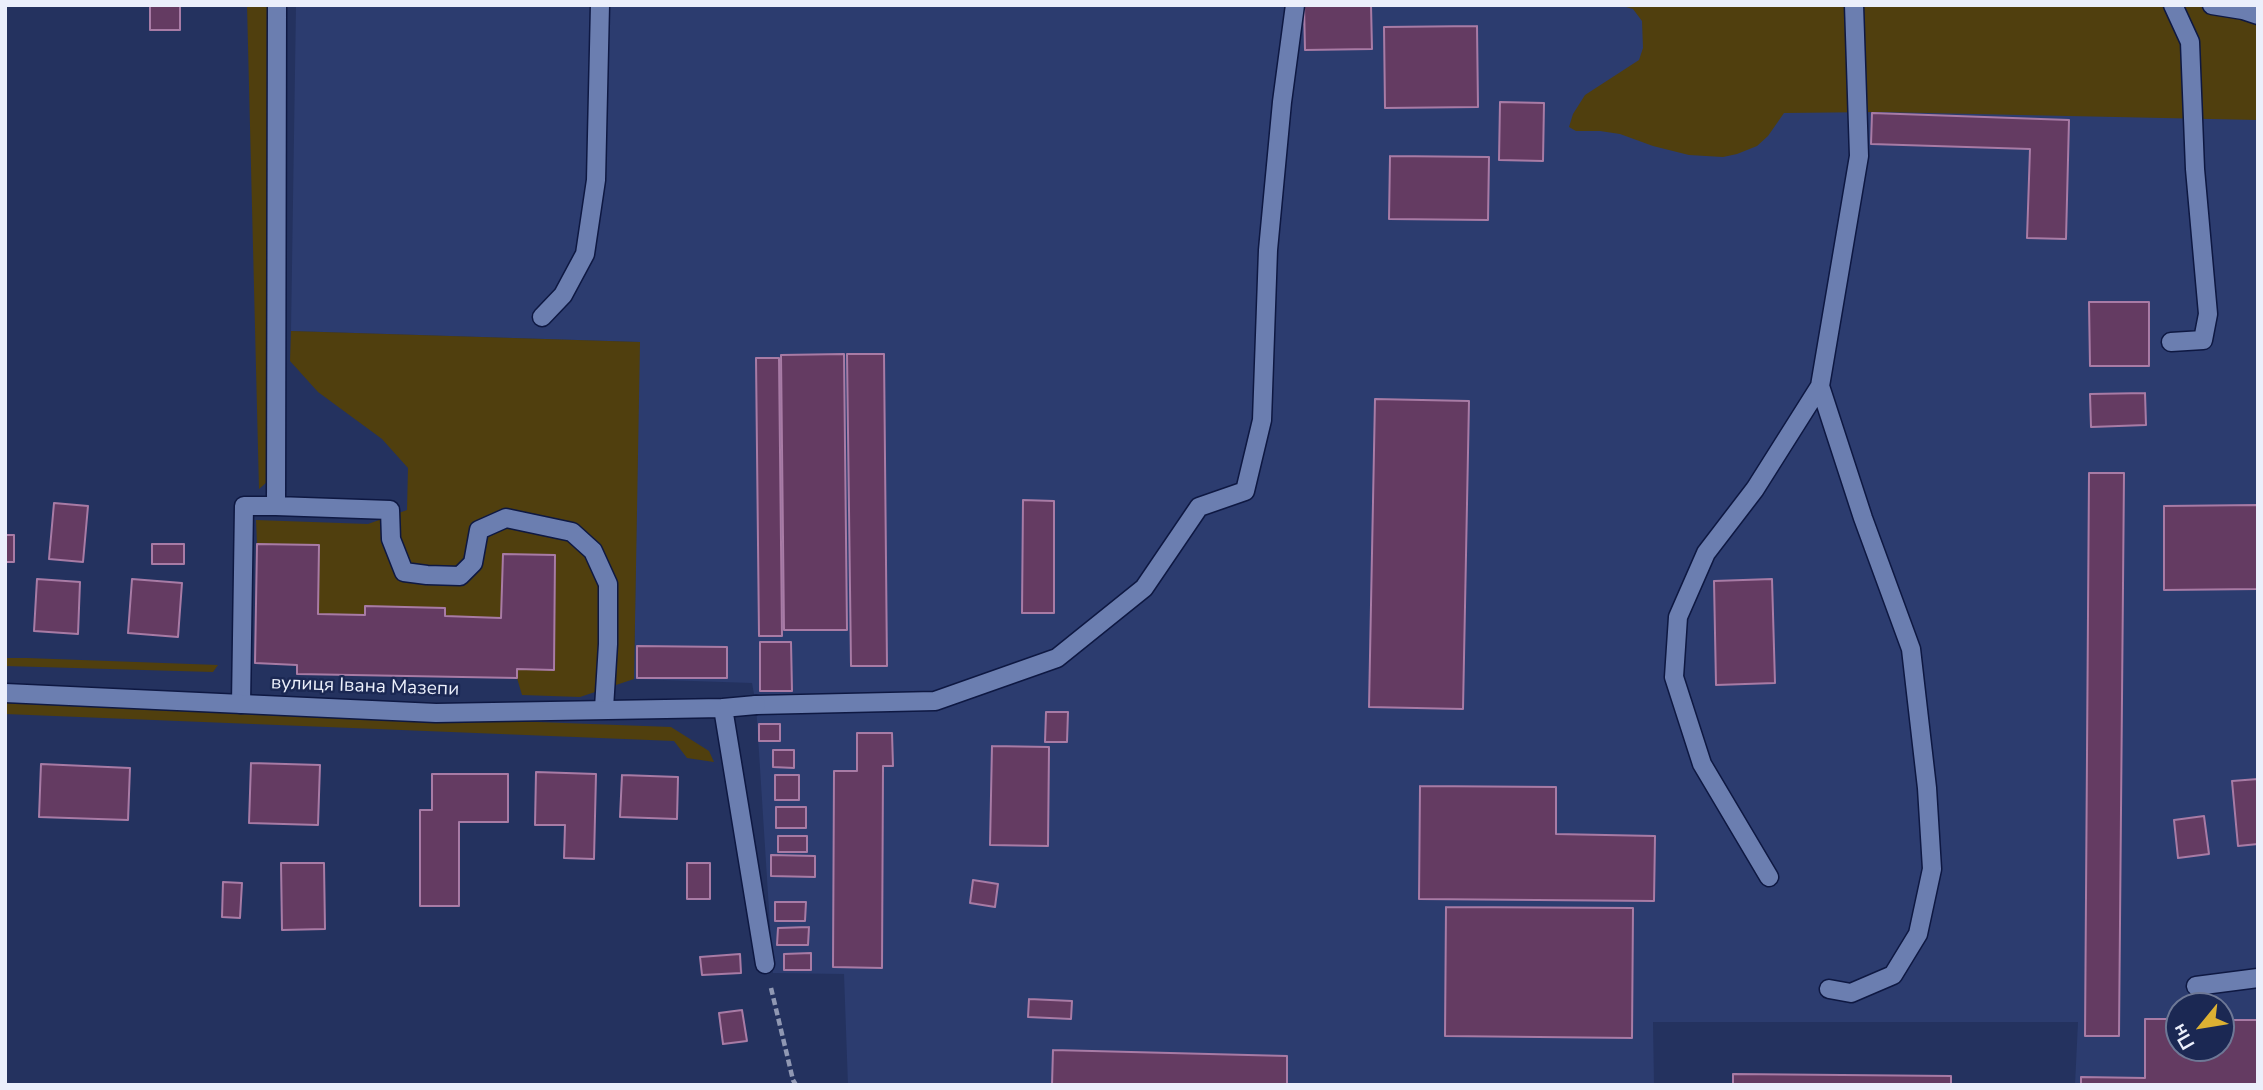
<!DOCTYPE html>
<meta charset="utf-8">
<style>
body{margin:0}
#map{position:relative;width:2263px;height:1090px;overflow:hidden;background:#24325f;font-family:"Nunito Sans",sans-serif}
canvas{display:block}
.frame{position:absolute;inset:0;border:7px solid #ebeffb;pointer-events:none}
.north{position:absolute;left:2165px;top:992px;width:70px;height:70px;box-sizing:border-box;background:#1b2853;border:2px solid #6e7896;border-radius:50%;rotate:240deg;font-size:19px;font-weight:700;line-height:28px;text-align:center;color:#ebeffb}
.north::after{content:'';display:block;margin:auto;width:24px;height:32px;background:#ddb133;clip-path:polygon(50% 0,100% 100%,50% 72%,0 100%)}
</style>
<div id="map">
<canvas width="2263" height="1090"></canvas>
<div class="frame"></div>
<div class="north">Пн</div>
</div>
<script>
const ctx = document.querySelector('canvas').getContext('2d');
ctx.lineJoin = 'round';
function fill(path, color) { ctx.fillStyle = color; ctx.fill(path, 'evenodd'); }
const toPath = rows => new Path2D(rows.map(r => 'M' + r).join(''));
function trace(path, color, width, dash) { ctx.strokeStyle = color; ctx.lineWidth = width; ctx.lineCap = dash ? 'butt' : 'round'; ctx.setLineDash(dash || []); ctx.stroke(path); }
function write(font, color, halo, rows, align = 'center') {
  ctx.font = font + ' "Nunito Sans",sans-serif'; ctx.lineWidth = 5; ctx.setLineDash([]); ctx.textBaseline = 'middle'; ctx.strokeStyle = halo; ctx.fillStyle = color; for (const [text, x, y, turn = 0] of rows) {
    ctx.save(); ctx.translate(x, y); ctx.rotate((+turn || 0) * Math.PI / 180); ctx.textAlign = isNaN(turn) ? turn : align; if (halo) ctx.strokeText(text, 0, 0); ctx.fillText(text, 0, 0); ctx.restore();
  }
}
const built = toPath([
 [296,5,1882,5,2258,120,2258,1085,2075,1085,2078,1022,1653,1022,1654,1085,848,1085,844,974,773,973,756,705,752,683,634,679,639,342,291,331],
 [2179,1006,2221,1006,2221,1048,2179,1048]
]);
const green = toPath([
 [247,5,267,5,270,82,267,482,259,489],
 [1619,5,2258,5,2258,120,1879,112,1784,113,1768,136,1757,146,1737,154,1723,157,1689,155,1653,146,1620,134,1600,131,1576,131,1569,127,1573,114,1585,95,1639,60,1643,48,1642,21,1633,9],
 [291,331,640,342,634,679,580,697,522,695,517,678,517,669,554,669,555,555,503,554,501,618,445,616,445,608,365,607,365,615,318,614,319,545,257,544,256,520,368,524,407,510,408,468,382,439,318,392,290,361],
 [5,658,27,658,218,665,213,672,5,666],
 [5,702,671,727,709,751,714,762,687,758,674,741,5,714]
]);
const building = toPath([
 [150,5,180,5,180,30,150,30,150,5],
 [1304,5,1371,5,1372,49,1305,50,1304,5],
 [1477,26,1478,107,1385,108,1384,27,1477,26],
 [1500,102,1544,103,1543,161,1499,160,1500,102],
 [1872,113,2069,120,2066,239,2027,238,2030,149,1871,144,1872,113],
 [1390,156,1489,157,1488,220,1389,219,1390,156],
 [2089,302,2149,302,2149,366,2090,366,2089,302],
 [844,354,847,630,784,630,781,355,844,354],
 [847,354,884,354,887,666,851,666,847,354],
 [756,358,779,358,782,636,759,636,756,358],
 [2145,393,2146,425,2091,427,2090,394,2145,393],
 [1375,399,1469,401,1463,709,1369,707,1375,399],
 [2089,473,2124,473,2119,1036,2085,1036,2089,473],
 [1023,500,1054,501,1054,613,1022,613,1023,500],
 [54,503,88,506,83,562,49,559,54,503],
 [2258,505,2258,589,2164,590,2164,506,2258,505],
 [5,535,14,535,14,562,5,562,5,535],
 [152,544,184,544,184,564,152,564,152,544],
 [257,544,319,545,318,614,365,615,365,606,445,608,445,616,501,618,503,554,555,555,554,670,517,669,517,678,297,674,297,665,255,663,257,544],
 [37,579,80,582,78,634,34,631,37,579],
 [132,579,182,583,178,637,128,633,132,579],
 [1772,579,1775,683,1716,685,1714,581,1772,579],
 [760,642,791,642,792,691,760,691,760,642],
 [637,646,727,647,727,678,637,678,637,646],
 [1046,712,1068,712,1067,742,1045,742,1046,712],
 [759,724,780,724,780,741,759,741,759,724],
 [857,733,892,733,893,766,883,766,882,968,833,967,834,771,857,771,857,733],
 [992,746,1049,747,1048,846,990,845,992,746],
 [773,750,794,750,794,768,773,767,773,750],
 [251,763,320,765,318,825,249,823,251,763],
 [41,764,130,768,128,820,39,817,41,764],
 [536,772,596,774,594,859,564,858,565,825,535,825,536,772],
 [432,774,508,774,508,822,459,822,459,906,420,906,420,810,432,810,432,774],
 [622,775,678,777,677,819,620,817,622,775],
 [775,775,799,775,799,800,775,800,775,775],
 [2258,779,2258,844,2238,846,2232,781,2258,779],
 [1420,786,1556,787,1556,834,1655,836,1654,901,1419,899,1420,786],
 [776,807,806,807,806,828,776,828,776,807],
 [2204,816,2209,854,2178,858,2174,820,2204,816],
 [778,836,807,836,807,852,778,852,778,836],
 [771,855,815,856,815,877,771,876,771,855],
 [281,863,324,863,325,929,282,930,281,863],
 [687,863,710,863,710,899,687,899,687,863],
 [973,880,998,884,995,907,970,903,973,880],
 [223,882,242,883,240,918,222,917,223,882],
 [775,902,806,902,805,921,775,921,775,902],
 [1446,907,1633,908,1632,1038,1445,1036,1446,907],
 [809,927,808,945,777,945,778,928,809,927],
 [811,953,811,970,784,970,784,954,811,953],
 [740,954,741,973,702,975,700,957,740,954],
 [1029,999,1072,1001,1071,1019,1028,1017,1029,999],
 [742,1010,747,1041,723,1044,719,1013,742,1010],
 [2145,1019,2179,1019,2179,1048,2221,1048,2221,1020,2258,1020,2258,1085,2081,1085,2081,1077,2145,1078,2145,1019],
 [1053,1050,1287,1056,1287,1085,1052,1085,1053,1050],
 [1733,1074,1951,1076,1951,1085,1733,1085,1733,1074]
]);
const path = toPath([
 [771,988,793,1080,796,1085]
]);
const lane = toPath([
 [2212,5,2243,10,2258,15],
 [542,317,563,295,585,254,596,180,600,5],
 [2171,342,2203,340,2208,314,2195,169,2190,42,2173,5],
 [1820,386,1863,518,1911,649,1927,788,1932,869,1918,934,1893,975,1851,993,1829,989],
 [276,506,390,510,391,539,404,572,427,575,460,576,473,563,479,530,506,518,572,532,593,551,608,584,608,644,604,708],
 [241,704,244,506,276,506,277,5],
 [756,705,935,701,1057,658,1144,588,1199,507,1245,491,1262,420,1268,250,1282,102,1295,5],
 [1769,877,1702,764,1674,677,1678,617,1706,553,1755,489,1820,386,1859,156,1854,5],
 [2196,986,2258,978]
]);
const street = toPath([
 [5,693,436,713,723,708,756,705],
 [723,708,765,964]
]);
const streetNames = [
 ["вулиця Івана Мазепи",365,687,2]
];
fill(built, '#2c3c6f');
fill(green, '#503f0e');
fill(building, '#643b62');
trace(building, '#a87ba5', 2);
trace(lane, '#0e1842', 21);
trace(street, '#0e1842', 21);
trace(path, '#9098b3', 4.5, [7, 3.5]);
trace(lane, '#6b7eb0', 18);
trace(street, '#6b7eb0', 18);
write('19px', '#ebeffb', '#1b2853', streetNames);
</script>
